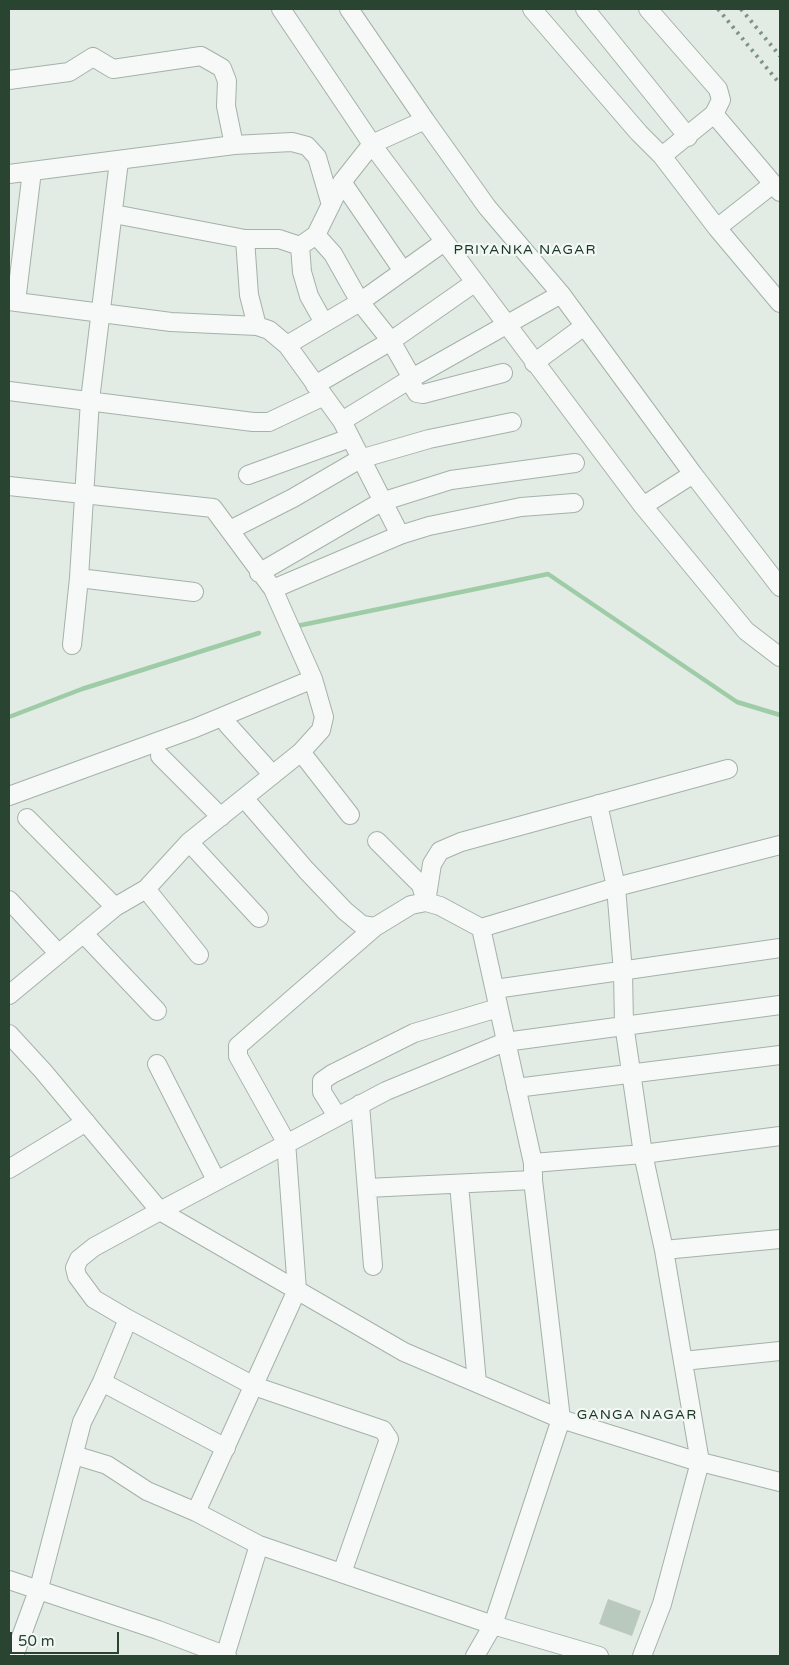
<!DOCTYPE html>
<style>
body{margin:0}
#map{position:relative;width:789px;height:1665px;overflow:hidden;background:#e3ebe5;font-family:"Varela Round",sans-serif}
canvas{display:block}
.frame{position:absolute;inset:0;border:10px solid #2a4432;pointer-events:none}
.scale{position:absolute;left:10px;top:1632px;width:109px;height:22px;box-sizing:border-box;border:2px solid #2a4432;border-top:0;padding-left:6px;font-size:15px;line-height:18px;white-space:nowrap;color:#2a4432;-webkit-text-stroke:4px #f2f8f4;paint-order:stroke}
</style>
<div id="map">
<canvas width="789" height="1665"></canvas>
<div class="frame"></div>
<div class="scale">50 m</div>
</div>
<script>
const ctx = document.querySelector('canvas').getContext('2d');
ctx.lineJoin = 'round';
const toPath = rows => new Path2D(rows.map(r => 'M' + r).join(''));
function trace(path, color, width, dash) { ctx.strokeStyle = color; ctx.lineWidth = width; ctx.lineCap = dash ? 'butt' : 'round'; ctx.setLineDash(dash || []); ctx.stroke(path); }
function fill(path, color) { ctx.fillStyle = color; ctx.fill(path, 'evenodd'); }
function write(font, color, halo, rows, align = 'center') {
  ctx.font = font + ' "Varela Round",sans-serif'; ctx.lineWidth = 4.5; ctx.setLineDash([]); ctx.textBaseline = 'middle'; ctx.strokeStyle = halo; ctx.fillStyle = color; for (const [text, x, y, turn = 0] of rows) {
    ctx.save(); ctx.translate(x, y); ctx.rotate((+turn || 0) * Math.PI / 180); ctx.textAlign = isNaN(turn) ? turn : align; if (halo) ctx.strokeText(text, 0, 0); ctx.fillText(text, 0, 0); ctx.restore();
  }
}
const stream = toPath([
 [297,626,548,574,737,702,780,715],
 [9,717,82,689,259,633]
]);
const building = toPath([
 [608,1599,641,1611,632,1636,599,1624]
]);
const minor = toPath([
 [281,9,376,150,643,506,746,631,780,657],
 [349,9,425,120],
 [532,9,639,133,662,156,714,114],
 [585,9,688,137],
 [648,9,718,89,721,100,714,114,780,192],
 [9,80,69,72,93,57,113,69,201,56,222,68,227,81,226,106,234,145],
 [662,156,717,228,780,303],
 [9,174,234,145,292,142,307,146,317,157,331,205],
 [342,182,403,271],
 [114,214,245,239],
 [717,228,773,184],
 [316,235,333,254,360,302,391,341,412,378],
 [300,246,302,272,309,296,324,323],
 [9,301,171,322,257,326,269,330,287,345,342,421,412,378,561,294],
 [16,302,32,171],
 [257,326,249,295,245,239,279,239,300,246,316,235,342,182,372,144,425,120,487,207,561,294,693,474,780,587],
 [287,345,360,302,444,242],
 [534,363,583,327],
 [409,380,417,393,423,394,503,373],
 [315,385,391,341,474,283],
 [9,391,253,422,269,422,324,396],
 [342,421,400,535],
 [248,475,350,438],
 [9,486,213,508,273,589,313,679,324,717,321,730,301,752,189,842,146,889,115,907,9,995],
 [643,506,693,474],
 [230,530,293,498,360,459,429,439,512,422],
 [259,573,381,502,451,480,575,463],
 [79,578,194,592],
 [273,589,400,535,429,526,521,507,574,503],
 [72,645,79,578,90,400,119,161],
 [227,724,272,774],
 [301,752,350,815],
 [160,756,221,817],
 [9,796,195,728,313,679],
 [244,798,306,870,345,911,362,925,375,927,411,905,426,902,440,906,481,928],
 [598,804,616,887,780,845],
 [27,818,115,907],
 [377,841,421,885,426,902],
 [189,842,259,918],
 [146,889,199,955],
 [9,900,59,954],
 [426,902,432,864,440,851,461,842,728,769],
 [83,933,157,1011],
 [495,989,780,948],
 [9,1034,43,1071,160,1211,404,1352,561,1419,493,1625,475,1656],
 [157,1064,216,1180],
 [516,1088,780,1055],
 [360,1104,373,1266],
 [337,1116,322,1092,322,1081,332,1074,414,1033,498,1008],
 [533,1163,643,1154,780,1136],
 [9,1169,86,1122],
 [459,1184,477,1383],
 [367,1188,533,1180],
 [780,1239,664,1250,643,1154,624,1024,623,972,616,887,481,928,533,1163,533,1180,561,1419,689,1459,780,1482],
 [683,1361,780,1351],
 [102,1382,226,1448],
 [74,1455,107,1465,147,1491,196,1512,259,1545,493,1625,599,1656],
 [196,1512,297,1290,286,1142,238,1056,238,1046,375,927],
 [342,1573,389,1439,383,1430,254,1386,128,1319,94,1299,77,1276,75,1268,79,1259,94,1247,160,1211,386,1091,505,1042,780,1005],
 [9,1580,158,1630,227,1656],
 [14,1656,39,1588,82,1422,102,1382,128,1319],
 [225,1656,259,1545],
 [642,1656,662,1604,700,1462,664,1250]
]);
const rail = toPath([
 [718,9,780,84],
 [741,9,780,56]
]);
const neighbourhoodNames = [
 ["PRIYANKA NAGAR",525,250],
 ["GANGA NAGAR",637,1415]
];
trace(stream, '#9dcca6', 4.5);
fill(building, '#bac9be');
trace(minor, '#a4b2a8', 20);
trace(minor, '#f6f9f7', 18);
trace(rail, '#7b9583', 4, [2.5, 5]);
ctx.letterSpacing = '1px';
write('14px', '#1c3525', '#f2f8f4', neighbourhoodNames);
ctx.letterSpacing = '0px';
</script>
